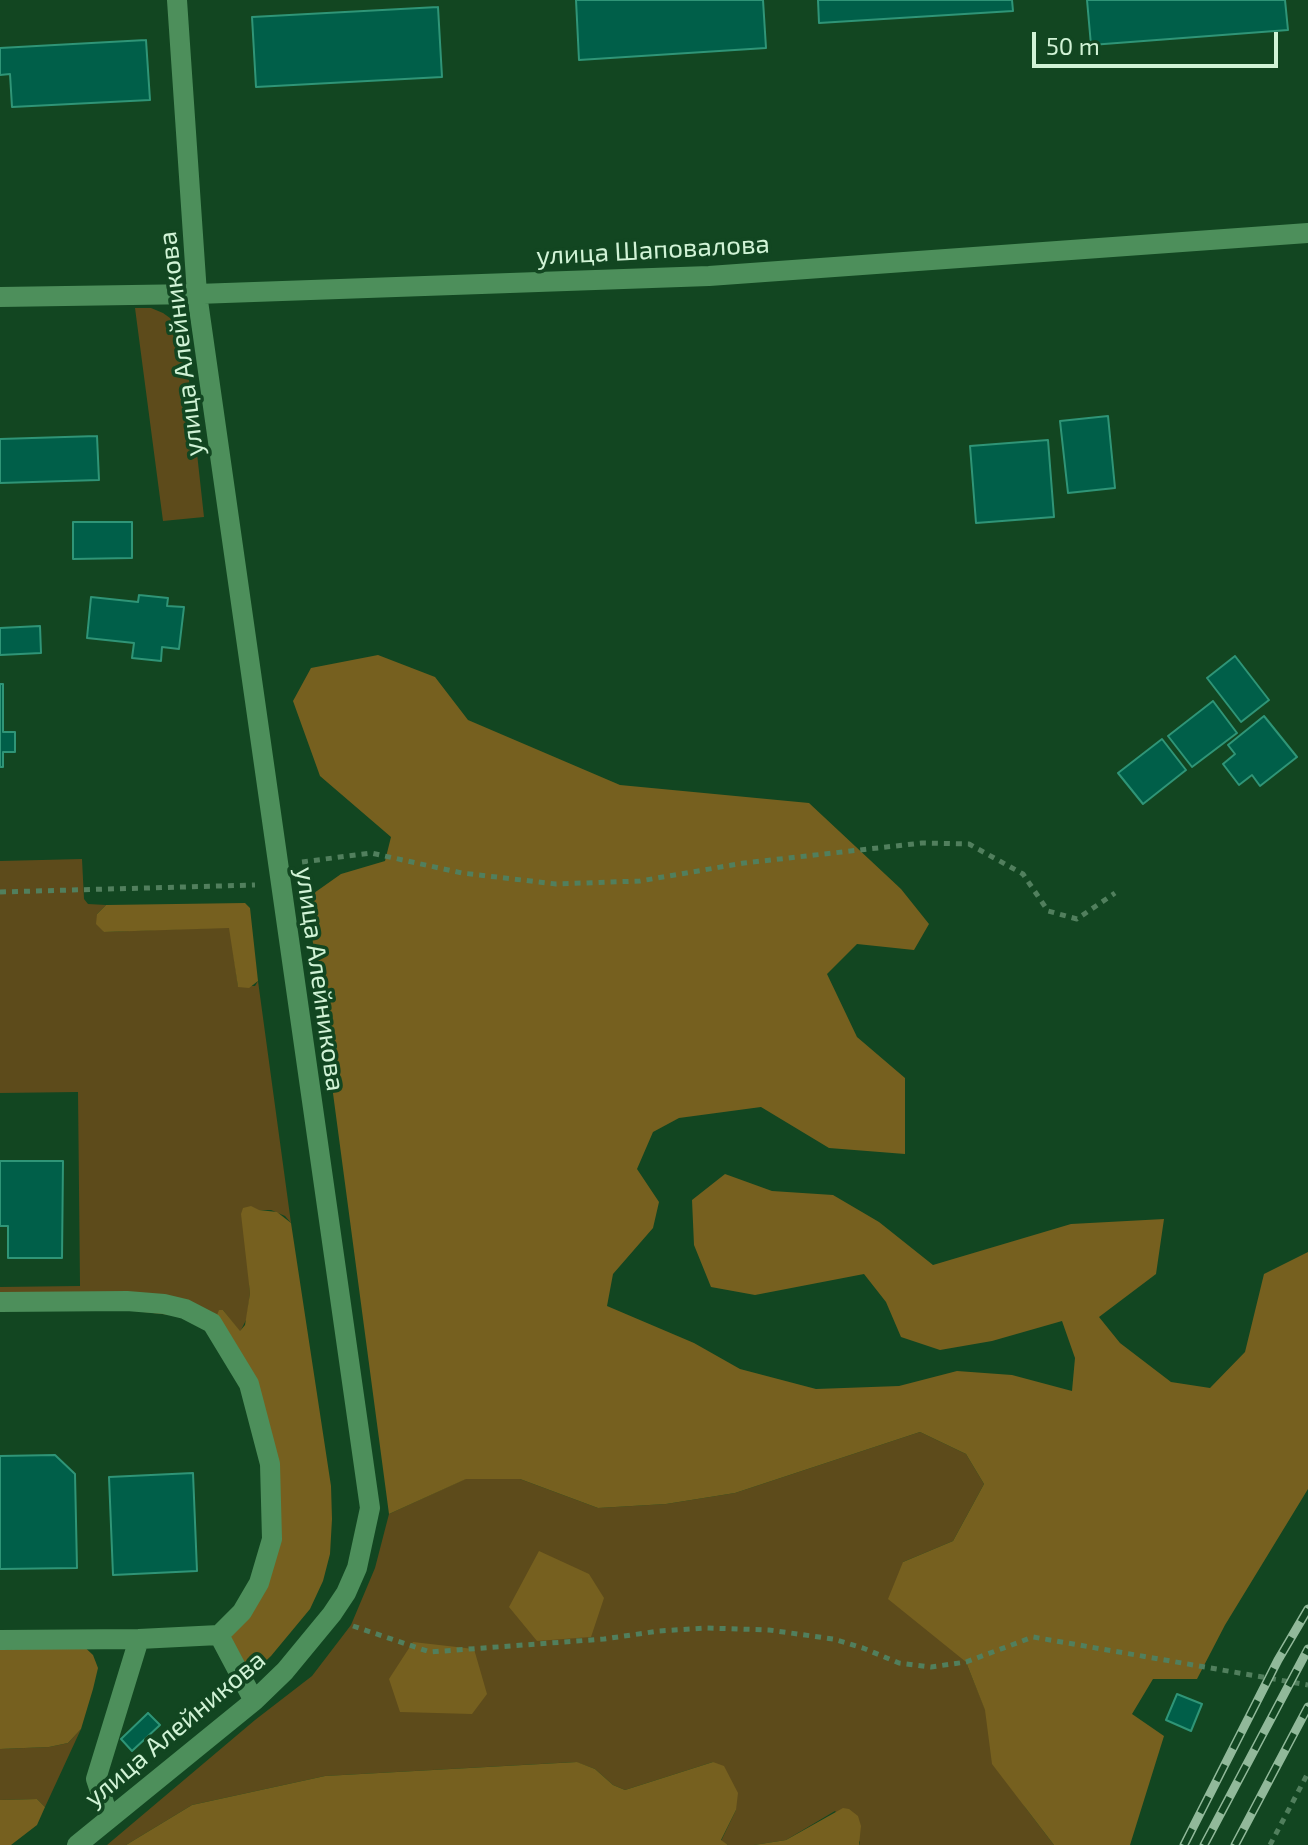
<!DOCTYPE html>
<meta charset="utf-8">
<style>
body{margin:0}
#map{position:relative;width:1308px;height:1845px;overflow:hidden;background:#124621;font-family:"Exo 2",sans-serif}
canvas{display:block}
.scale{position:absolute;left:1032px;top:32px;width:246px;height:36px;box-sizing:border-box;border:4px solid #d1f3d6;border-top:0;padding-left:10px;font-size:24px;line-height:28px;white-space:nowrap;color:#d1f3d6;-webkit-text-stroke:6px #124621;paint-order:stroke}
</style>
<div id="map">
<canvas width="1308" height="1845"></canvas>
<div class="scale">50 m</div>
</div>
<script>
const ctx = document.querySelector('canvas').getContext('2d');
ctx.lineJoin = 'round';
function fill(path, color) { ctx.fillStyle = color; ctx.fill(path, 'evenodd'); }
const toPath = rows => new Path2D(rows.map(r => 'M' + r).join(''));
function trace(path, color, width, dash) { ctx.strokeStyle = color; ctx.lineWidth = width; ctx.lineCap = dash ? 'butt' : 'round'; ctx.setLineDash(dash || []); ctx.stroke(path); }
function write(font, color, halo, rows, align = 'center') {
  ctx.font = font + ' "Exo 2",sans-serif'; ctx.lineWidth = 7; ctx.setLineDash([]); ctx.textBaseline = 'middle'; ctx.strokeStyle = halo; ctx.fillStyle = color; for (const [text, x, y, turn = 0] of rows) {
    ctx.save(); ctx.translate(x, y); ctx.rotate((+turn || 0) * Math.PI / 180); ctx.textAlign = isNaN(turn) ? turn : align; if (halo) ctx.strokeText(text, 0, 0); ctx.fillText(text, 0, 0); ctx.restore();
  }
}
const green = toPath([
 [135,308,151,308,163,313,177,323,184,335,204,517,163,521],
 [82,859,84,899,88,904,106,905,97,914,104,932,230,927,238,986,255,986,258,981,291,1223,285,1216,271,1210,258,1210,248,1263,250,1293,247,1318,240,1332,223,1310,215,1320,0,1296,0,1287,80,1286,78,1092,0,1093,0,861],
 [920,1432,966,1454,984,1484,953,1541,903,1562,966,1662,1025,1807,1054,1845,859,1845,860,1842,835,1811,786,1840,754,1845,728,1845,721,1841,736,1810,713,1762,625,1790,613,1785,595,1769,576,1762,325,1776,192,1805,126,1845,107,1845,255,1720,312,1676,351,1625,375,1568,389,1514,465,1479,520,1479,598,1508,666,1504,735,1493],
 [81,1729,45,1807,37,1799,0,1800,0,1749,49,1747,68,1743]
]);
const forest = toPath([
 [378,655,435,677,468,720,620,785,809,803,901,889,929,924,914,950,857,944,827,974,857,1037,905,1078,905,1154,829,1148,761,1107,679,1118,653,1132,637,1169,659,1202,653,1228,613,1274,607,1306,694,1343,740,1369,816,1389,899,1386,957,1371,1012,1375,1072,1391,1075,1358,1062,1321,992,1341,940,1350,901,1337,886,1302,864,1274,755,1295,711,1287,694,1245,692,1200,725,1174,772,1191,833,1195,879,1222,933,1265,1071,1224,1164,1219,1156,1274,1099,1317,1120,1343,1171,1382,1210,1388,1245,1352,1264,1274,1308,1252,1308,1489,1225,1625,1197,1679,1153,1679,1132,1714,1164,1736,1130,1845,1054,1845,992,1764,985,1710,966,1662,888,1599,903,1562,953,1541,984,1484,966,1454,920,1432,735,1493,666,1504,598,1508,520,1479,466,1479,389,1514,307,898,341,874,385,861,391,837,320,776,293,701,311,668],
 [245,903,250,908,258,981,249,988,238,987,229,928,104,932,96,924,97,914,106,905],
 [251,1206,259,1210,277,1212,291,1223,331,1486,332,1519,330,1554,323,1581,310,1609,271,1656,252,1674,247,1675,229,1641,230,1633,267,1586,275,1463,215,1320,219,1310,223,1310,240,1331,245,1325,250,1293,241,1214,243,1208],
 [539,1551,589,1574,604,1598,591,1637,537,1641,509,1607],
 [0,1640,77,1640,93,1655,98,1668,93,1689,81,1729,68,1743,49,1747,0,1749],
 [413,1642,474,1649,487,1694,472,1714,400,1712,389,1679],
 [577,1762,595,1769,613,1785,625,1790,713,1762,724,1766,738,1793,736,1810,721,1840,728,1845,126,1845,192,1805,325,1776],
 [37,1799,45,1807,37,1825,11,1845,0,1845,0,1800],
 [843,1808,849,1809,858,1816,861,1826,859,1845,754,1845,786,1840]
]);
const building = toPath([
 [576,0,763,0,766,48,579,60,576,0],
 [818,0,1012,0,1013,11,819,23,818,0],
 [1087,0,1285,0,1288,30,1091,45,1087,0],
 [438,7,442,77,256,87,252,17,438,7],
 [146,40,150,100,12,107,10,74,0,75,0,48,146,40],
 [1108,416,1115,488,1068,493,1060,421,1108,416],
 [97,436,99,480,0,483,0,439,97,436],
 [1048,440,1054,517,976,523,970,446,1048,440],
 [73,522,132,522,132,558,73,559,73,522],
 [139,595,168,598,167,606,184,607,179,649,162,647,161,661,132,658,134,643,87,638,91,597,138,602,139,595],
 [40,626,41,653,0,655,0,628,40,626],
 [1235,656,1269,700,1241,722,1207,678,1235,656],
 [0,684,3,684,3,732,15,732,15,752,3,752,3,767,0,767,0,684],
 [1213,701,1237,733,1192,767,1168,736,1213,701],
 [1264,716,1297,757,1260,786,1252,775,1239,785,1223,764,1235,754,1228,745,1264,716],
 [1162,739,1186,770,1143,804,1118,773,1162,739],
 [0,1161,63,1161,62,1258,8,1258,8,1226,0,1226,0,1161],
 [55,1455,75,1474,77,1568,0,1569,0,1456,55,1455],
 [193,1473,197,1571,113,1575,109,1477,193,1473],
 [1177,1694,1202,1704,1191,1731,1166,1720,1177,1694],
 [148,1713,160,1725,132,1751,121,1739,148,1713]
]);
const path = toPath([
 [302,862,371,853,462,873,556,884,640,881,744,863,922,843,969,844,1023,874,1048,911,1077,919,1115,893],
 [0,892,255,885],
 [353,1626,430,1652,604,1639,659,1631,707,1628,769,1630,833,1639,863,1648,899,1663,931,1667,966,1662,1033,1637,1308,1685],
 [1270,1845,1308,1773]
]);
const minor = toPath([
 [0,297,197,294,709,276,1308,233],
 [0,1302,127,1301,164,1304,185,1309,212,1323,249,1384,270,1464,272,1539,259,1583,242,1612,219,1635,139,1639],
 [219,1635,254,1701],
 [0,1640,139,1639,96,1779,109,1818],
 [77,1845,254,1701,285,1671,332,1614,346,1593,357,1568,370,1508,197,294,177,0]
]);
const rail = toPath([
 [1184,1845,1278,1660,1308,1609],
 [1204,1845,1308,1649],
 [1235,1845,1308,1707]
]);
const streetNames = [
 ["улица Шаповалова",653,250,-3],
 ["улица Алейникова",181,344,-97],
 ["улица Алейникова",320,979,82],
 ["улица Алейникова",175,1729,-40]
];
fill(green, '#5d4b1b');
fill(forest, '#76601f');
fill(building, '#005f49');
trace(building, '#2f9577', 2);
trace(path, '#517f5d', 5, [6, 6]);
trace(minor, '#4d8f5b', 20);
trace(rail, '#91b99a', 9);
trace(rail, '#124621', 6, [18]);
write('26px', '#d1f3d6', '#124621', streetNames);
</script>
